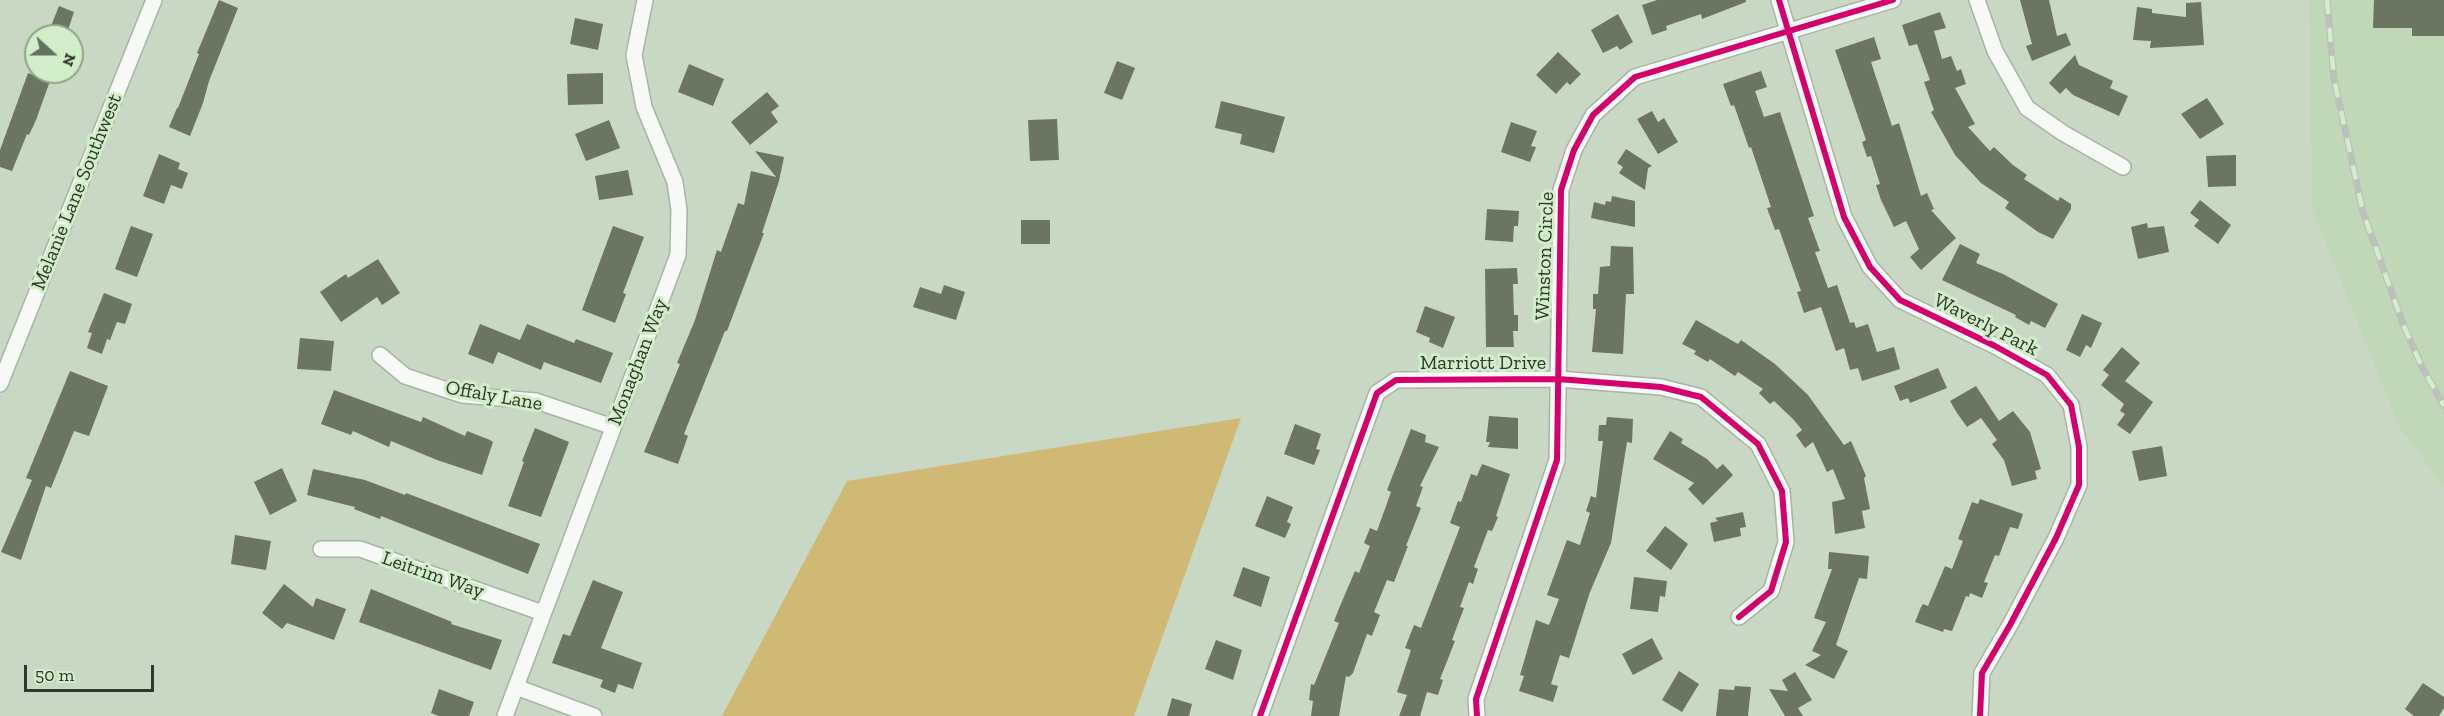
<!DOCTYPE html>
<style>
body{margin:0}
#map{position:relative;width:2444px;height:716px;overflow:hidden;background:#c9d8c4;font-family:"Zilla Slab",serif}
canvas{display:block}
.north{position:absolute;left:24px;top:24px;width:60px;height:60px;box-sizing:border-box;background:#d2edc9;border:2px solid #90a58a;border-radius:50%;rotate:111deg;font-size:16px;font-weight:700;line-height:24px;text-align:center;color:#2e382b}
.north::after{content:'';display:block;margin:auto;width:21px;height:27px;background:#647061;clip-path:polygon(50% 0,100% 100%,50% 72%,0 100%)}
.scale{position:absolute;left:24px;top:665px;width:130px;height:27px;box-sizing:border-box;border:3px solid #2e382b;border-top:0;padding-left:8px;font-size:18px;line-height:21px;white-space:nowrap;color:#2e382b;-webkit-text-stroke:4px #d2edc9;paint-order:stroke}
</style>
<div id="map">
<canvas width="2444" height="716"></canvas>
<div class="north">N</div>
<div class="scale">50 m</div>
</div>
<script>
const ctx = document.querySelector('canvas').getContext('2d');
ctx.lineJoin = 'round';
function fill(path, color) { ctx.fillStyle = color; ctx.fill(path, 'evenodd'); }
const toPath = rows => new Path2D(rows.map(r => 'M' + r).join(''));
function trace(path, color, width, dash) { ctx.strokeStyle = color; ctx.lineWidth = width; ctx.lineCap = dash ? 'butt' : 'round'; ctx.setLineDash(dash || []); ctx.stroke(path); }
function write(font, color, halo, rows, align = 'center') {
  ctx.font = font + ' "Zilla Slab",serif'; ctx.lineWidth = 6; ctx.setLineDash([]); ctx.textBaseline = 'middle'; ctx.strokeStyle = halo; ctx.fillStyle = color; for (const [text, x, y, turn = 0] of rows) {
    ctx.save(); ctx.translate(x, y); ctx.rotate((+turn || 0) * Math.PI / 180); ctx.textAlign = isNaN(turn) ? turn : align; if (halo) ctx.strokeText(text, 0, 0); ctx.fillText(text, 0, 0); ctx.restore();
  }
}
const built = toPath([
 [2309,0,2444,0,2444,488,2399,426,2312,209]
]);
const forest = toPath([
 [1241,418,1134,716,722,716,847,481]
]);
const building = toPath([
 [219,0,238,8,209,81,203,103,190,136,169,127,177,108,178,108,199,54,197,53],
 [1657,0,1746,0,1746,2,1702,19,1701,14,1666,26,1667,30,1652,35,1642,5],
 [2020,0,2049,0,2057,36,2066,33,2071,45,2032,61,2026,46,2032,44],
 [2374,0,2444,0,2444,36,2412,36,2412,28,2373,28],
 [2201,2,2204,45,2150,48,2151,41,2133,40,2137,7,2152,9,2152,13,2186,17,2186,3],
 [59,6,74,12,66,36,47,36],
 [1940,12,1946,28,1934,31,1942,59,1951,56,1957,71,1961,69,1966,84,1955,88,1975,124,1968,127,1990,151,1994,147,2013,165,2027,175,2024,179,2058,201,2060,197,2071,204,2071,209,2053,239,2038,232,2005,208,2009,202,1981,183,1955,155,1931,112,1934,110,1924,82,1930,80,1917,44,1909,46,1902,25],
 [1618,14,1633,42,1620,50,1617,46,1603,53,1591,30],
 [575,18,603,24,598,50,570,44],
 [1874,37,1881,59,1871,62,1892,126,1899,123,1921,196,1927,193,1934,209,1931,210,1956,238,1921,270,1910,257,1919,249,1906,221,1894,227,1881,200,1876,185,1880,184,1871,156,1867,157,1862,142,1866,140,1835,50],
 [1558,52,1581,74,1570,85,1567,82,1556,94,1536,75],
 [2075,55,2079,65,2113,81,2110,88,2128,96,2119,116,2073,95,2066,88,2060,94,2049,83],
 [1117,61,1135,68,1122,100,1104,93],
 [689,64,724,79,713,106,678,92],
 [1761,71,1767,87,1755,91,1764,117,1780,112,1814,216,1808,218,1820,251,1815,252,1828,288,1837,285,1850,323,1854,322,1856,328,1868,324,1877,352,1894,347,1900,369,1862,381,1858,368,1850,370,1844,348,1836,351,1821,307,1804,313,1797,292,1801,291,1779,229,1775,230,1767,208,1771,207,1751,147,1749,148,1734,105,1731,106,1723,84],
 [28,73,50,81,36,120,29,135,27,134,12,171,0,167,0,150],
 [603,73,603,104,568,105,567,74],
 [767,92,779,106,771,112,778,122,750,145,731,122],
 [2207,98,2224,124,2200,139,2181,114],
 [1221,101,1285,117,1274,153,1240,144,1242,134,1215,128],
 [1652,111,1658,122,1664,118,1678,142,1658,154,1637,119],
 [1057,119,1059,160,1030,161,1028,120],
 [609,120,620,148,586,161,575,134],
 [1511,122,1537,131,1531,146,1536,147,1530,162,1501,152],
 [1626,149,1652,166,1648,168,1645,190,1619,173,1623,167,1617,163],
 [755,151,784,157,779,181,762,233,764,233,727,331,725,331,684,434,688,436,678,464,644,452,680,364,677,363,695,320,717,250,721,252,738,203,744,205,751,171,776,177],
 [159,154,180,163,178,169,188,173,182,189,171,185,164,204,143,196],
 [2236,155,2236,186,2208,187,2206,156],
 [628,170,633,195,599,200,595,176],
 [1612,196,1635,201,1635,227,1591,218,1594,202,1605,205,1606,201,1611,202],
 [2200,200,2231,225,2218,244,2194,226,2199,220,2190,213],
 [1487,209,1519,211,1518,226,1514,226,1513,242,1485,240],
 [1021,220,1050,220,1050,244,1021,244],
 [2147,223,2148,228,2164,226,2169,252,2138,259,2131,227],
 [131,226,153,234,137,277,115,269],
 [613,226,644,237,623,293,626,294,615,323,582,310],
 [1960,244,1980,254,1976,263,2003,274,2058,304,2045,328,2031,321,2029,325,2015,317,2016,315,1942,280],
 [1611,246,1633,247,1634,294,1626,294,1623,354,1592,352,1596,309,1593,309,1593,294,1598,294,1600,267,1610,266],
 [378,259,400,293,382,305,377,297,341,322,320,292,346,274,348,278],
 [1517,268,1518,284,1513,284,1514,315,1518,315,1518,331,1513,331,1514,347,1486,347,1485,269],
 [944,285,965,292,956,320,913,307,920,287,941,294],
 [104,293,132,304,125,324,117,322,110,340,107,339,102,354,87,348,92,333,88,332],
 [1425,306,1455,317,1443,348,1429,342,1430,338,1416,332],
 [2082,314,2102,323,2091,348,2086,345,2080,357,2066,350],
 [1696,320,1738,344,1741,340,1775,364,1808,395,1844,445,1851,441,1866,476,1864,478,1870,509,1862,511,1865,528,1835,534,1832,502,1845,499,1833,469,1827,472,1813,442,1805,448,1796,435,1802,430,1793,419,1774,401,1770,404,1759,393,1763,389,1738,372,1735,376,1710,359,1708,362,1694,354,1696,351,1682,344],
 [480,324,520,340,527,324,574,343,576,339,613,353,601,383,544,362,541,370,498,352,493,364,468,354],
 [300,338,334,341,331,371,297,369],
 [2122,347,2140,363,2125,381,2153,402,2130,434,2117,425,2125,414,2120,411,2124,404,2101,385,2109,375,2103,370],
 [1938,368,1947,388,1910,403,1908,398,1900,401,1894,386],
 [70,371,108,386,89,436,74,431,51,488,46,486,21,560,1,552,32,480,26,478],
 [1976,386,1999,421,2013,411,2030,432,2041,469,2035,471,2037,479,2012,486,2004,460,1992,444,1997,440,1981,418,1967,427,1957,413,1950,401],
 [334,390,421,422,423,417,465,436,467,431,490,440,493,442,482,475,437,460,391,441,389,447,353,431,351,435,321,424],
 [1489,416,1518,418,1518,449,1488,447,1490,442,1486,442],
 [1607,417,1633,419,1632,443,1627,442,1611,543,1590,592,1569,658,1560,655,1551,684,1558,686,1553,702,1519,691,1524,676,1520,675,1536,620,1549,625,1559,599,1547,595,1567,540,1580,545,1590,513,1586,511,1591,496,1596,498,1603,441,1598,441,1599,425,1606,425],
 [1295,424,1321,434,1316,449,1320,450,1314,465,1284,454],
 [535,428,569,442,541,517,508,506,524,462,522,461],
 [1411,429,1426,435,1425,442,1439,447,1420,486,1423,487,1416,506,1421,508,1406,546,1408,546,1394,582,1387,580,1374,612,1380,615,1373,633,1372,636,1367,634,1353,673,1349,677,1346,676,1339,716,1311,716,1313,701,1309,700,1311,684,1314,685,1339,623,1334,621,1340,606,1355,571,1359,573,1370,546,1364,543,1370,528,1377,531,1391,492,1387,490],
 [1670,431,1683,439,1681,443,1707,459,1717,469,1723,464,1733,475,1703,505,1688,489,1694,483,1653,459],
 [2162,446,2167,476,2139,481,2132,451],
 [1482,464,1510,474,1496,516,1498,517,1492,531,1488,530,1474,567,1478,569,1473,584,1469,582,1460,607,1464,608,1452,640,1455,641,1440,679,1443,680,1438,695,1427,692,1420,716,1399,716,1407,695,1397,692,1411,650,1405,648,1414,625,1421,628,1460,527,1450,523,1458,501,1461,502,1471,474,1477,476],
 [282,468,297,501,270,515,254,482],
 [313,469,365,480,405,495,406,493,540,544,528,574,381,516,380,519,354,509,355,507,307,495],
 [1267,496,1293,507,1287,522,1291,524,1285,538,1255,526],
 [1980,499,2023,514,2018,529,2010,527,1999,556,1995,555,1984,582,1988,583,1982,598,1970,593,1969,597,1966,596,1952,631,1944,629,1943,632,1915,622,1921,607,1923,604,1928,606,1945,566,1952,569,1963,541,1958,539,1972,502,1978,504],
 [1743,512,1746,527,1740,528,1741,536,1714,542,1710,523,1718,521,1715,518],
 [1665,526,1688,544,1671,570,1646,551],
 [235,535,271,541,266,570,231,564],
 [1829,552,1869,556,1867,579,1859,578,1836,645,1848,651,1834,679,1805,665,1821,655,1812,651,1826,622,1814,618,1832,569,1828,569],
 [1243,567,1270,577,1261,607,1233,596],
 [1634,577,1667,581,1665,597,1660,596,1658,612,1630,609],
 [593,580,623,592,601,648,642,663,633,689,618,684,615,693,600,687,603,680,552,663,563,634,570,636],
 [284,584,313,607,316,598,346,609,334,640,287,623,282,629,262,613],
 [371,589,452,622,451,624,502,640,491,670,359,622],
 [1652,638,1663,659,1633,675,1622,654],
 [1216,640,1242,650,1233,680,1205,669],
 [1679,671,1699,684,1682,712,1662,700],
 [1795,672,1812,700,1798,708,1803,716,1785,716,1769,689,1788,691,1782,680],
 [2423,683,2444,697,2444,708,2439,716,2414,716,2405,709],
 [1735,686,1751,687,1748,716,1716,716,1719,689,1734,690],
 [439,689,474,702,469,716,439,716,431,713],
 [1172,698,1192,704,1189,716,1167,716]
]);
const minor = toPath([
 [1779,0,1844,217,1870,267,1900,300,1995,346,2047,375,2071,405,2079,447,2079,485,2056,538,2010,625,1982,673,1980,716],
 [1977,0,1995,51,2027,108,2063,133,2123,167],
 [380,355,405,376,462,395,536,401,613,427],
 [0,384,154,0],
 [321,549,360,549,543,613],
 [516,687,594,716],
 [505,716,678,255,679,210,675,182,644,107,634,55,645,0],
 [1260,716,1377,393,1396,380,1558,379,1661,387,1701,397,1758,444,1782,491,1786,542,1771,591,1739,617],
 [1477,716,1476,699,1557,460,1561,190,1574,150,1593,115,1635,77,1893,0]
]);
const rail = toPath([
 [2327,0,2334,79,2363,212,2403,324,2422,367,2444,406]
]);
const cycleway = toPath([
 [1779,0,1844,217,1870,267,1900,300,1995,346,2047,375,2071,405,2079,447,2079,485,2056,538,2010,625,1982,673,1980,716],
 [1260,716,1377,393,1396,380,1558,379,1661,387,1701,397,1758,444,1782,491,1786,542,1771,591,1739,617],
 [1477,716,1476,699,1557,460,1561,190,1574,150,1593,115,1635,77,1893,0]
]);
const streetNames = [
 ["Melanie Lane Southwest",77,192,-68],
 ["Winston Circle",1545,256,-88],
 ["Waverly Park",1986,325,27],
 ["Monaghan Way",638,362,-69],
 ["Marriott Drive",1483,363],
 ["Offaly Lane",494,396,10],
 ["Leitrim Way",433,575,19]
];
fill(built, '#c0d8b8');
fill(forest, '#d0b875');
fill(building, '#6c7462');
trace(minor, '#a9b4a5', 18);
trace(minor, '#f7f9f6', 15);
trace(rail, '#bdc1bc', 7);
trace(rail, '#d2edc9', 4.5, [14]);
trace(cycleway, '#d6006c', 6);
write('20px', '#2e382b', '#d2edc9', streetNames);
</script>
